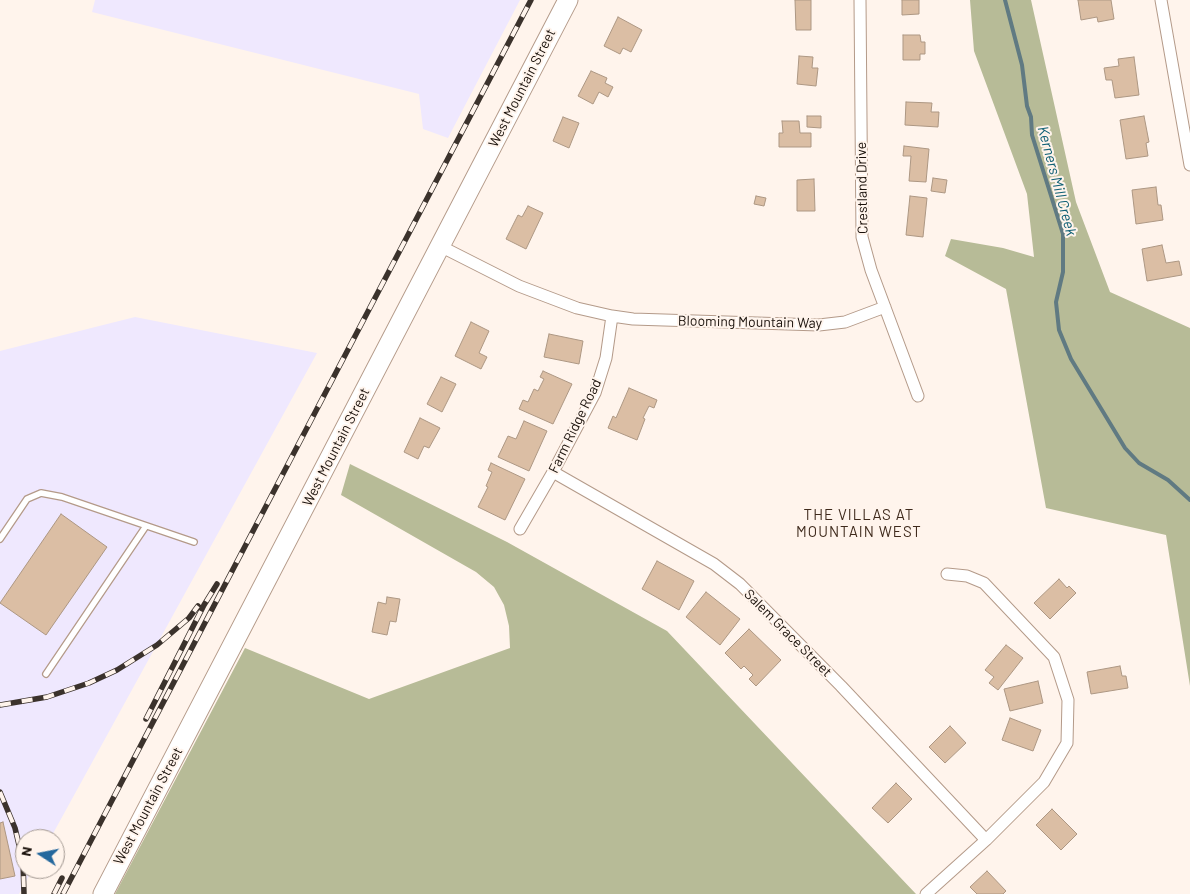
<!DOCTYPE html>
<style>
body{margin:0}
#map{position:relative;width:1190px;height:894px;overflow:hidden;background:#fff4ec;font-family:Barlow,sans-serif}
canvas{display:block}
.north{position:absolute;left:15px;top:829px;width:50px;height:50px;box-sizing:border-box;background:#fff4ec;border:1px solid #a39992;border-radius:50%;rotate:281deg;font-size:14px;font-weight:700;line-height:20px;text-align:center;color:#19100a}
.north::after{content:'';display:block;margin:auto;width:18px;height:22px;background:#24689d;clip-path:polygon(50% 0,100% 100%,50% 72%,0 100%)}
</style>
<div id="map">
<canvas width="1190" height="894"></canvas>
<div class="north">N</div>
</div>
<script>
const ctx = document.querySelector('canvas').getContext('2d');
ctx.lineJoin = 'round';
function fill(path, color) { ctx.fillStyle = color; ctx.fill(path, 'evenodd'); }
const toPath = rows => new Path2D(rows.map(r => 'M' + r).join(''));
function trace(path, color, width, dash) { ctx.strokeStyle = color; ctx.lineWidth = width; ctx.lineCap = dash ? 'butt' : 'round'; ctx.setLineDash(dash || []); ctx.stroke(path); }
function write(font, color, halo, rows, align = 'center') {
  ctx.font = font + ' Barlow,sans-serif'; ctx.lineWidth = 4; ctx.setLineDash([]); ctx.textBaseline = 'middle'; ctx.strokeStyle = halo; ctx.fillStyle = color; for (const [text, x, y, turn = 0] of rows) {
    ctx.save(); ctx.translate(x, y); ctx.rotate((+turn || 0) * Math.PI / 180); ctx.textAlign = isNaN(turn) ? turn : align; if (halo) ctx.strokeText(text, 0, 0); ctx.fillText(text, 0, 0); ctx.restore();
  }
}
const industrial = toPath([
 [95,0,520,0,448,138,423,129,419,94,92,12],
 [135,317,317,353,50,839,25,839,25,869,33,869,19,894,0,894,0,351]
]);
const forest = toPath([
 [970,0,1031,0,1076,202,1110,292,1190,328,1190,686,1166,535,1046,508,1006,289,945,256,951,239,1003,248,1034,257,1027,194,974,51],
 [350,464,507,542,667,631,916,894,115,894,245,648,369,699,510,648,509,626,504,605,494,587,476,572,341,495]
]);
const stream = toPath([
 [1005,0,1022,65,1027,106,1031,117,1032,135,1063,234,1063,272,1056,302,1059,330,1071,359,1125,448,1139,463,1168,480,1190,500]
]);
const building = toPath([
 [795,0,811,0,811,30,796,30,795,0],
 [902,0,919,0,919,14,902,15,902,0],
 [1078,0,1111,0,1114,19,1098,22,1097,17,1081,20,1078,0],
 [618,17,642,30,631,52,623,48,620,54,604,46,618,17],
 [903,35,920,35,921,42,925,42,925,54,920,54,920,60,903,60,903,35],
 [799,56,813,57,812,68,818,68,816,86,797,84,799,56],
 [1134,57,1139,95,1115,98,1112,80,1106,80,1104,68,1119,66,1118,59,1134,57],
 [591,71,607,78,605,83,613,87,608,97,599,92,593,104,578,96,591,71],
 [906,102,932,103,931,112,939,112,938,127,905,125,906,102],
 [807,116,821,116,821,128,807,127,807,116],
 [1144,116,1149,142,1146,143,1148,156,1126,159,1120,120,1144,116],
 [563,117,579,123,569,148,553,141,563,117],
 [782,121,799,121,800,133,811,133,811,147,779,147,779,133,783,133,782,121],
 [904,146,929,149,926,182,909,181,911,156,903,156,904,146],
 [933,178,947,180,945,193,931,191,933,178],
 [814,179,815,211,797,211,797,180,814,179],
 [1156,187,1158,205,1161,205,1163,220,1136,224,1132,190,1156,187],
 [756,196,766,198,764,206,754,204,756,196],
 [910,196,927,198,923,237,906,235,910,196],
 [528,206,543,213,526,249,506,239,518,215,522,217,528,206],
 [1162,245,1166,263,1179,261,1182,275,1147,281,1142,249,1162,245],
 [471,322,489,331,479,353,487,357,481,369,455,356,471,322],
 [549,334,583,341,579,364,544,357,549,334],
 [543,371,572,384,553,424,519,409,523,400,528,402,534,389,538,391,544,379,540,377,543,371],
 [441,377,456,384,442,412,427,404,441,377],
 [629,388,657,400,654,408,649,406,643,418,645,419,637,440,608,428,613,416,616,418,629,388],
 [420,418,440,428,429,448,424,446,418,459,404,452,420,418],
 [524,421,547,431,529,471,498,457,508,436,516,439,524,421],
 [491,463,525,479,505,520,478,507,488,487,486,486,492,472,488,470,491,463],
 [61,514,107,547,46,635,0,603,61,514],
 [657,561,694,581,679,610,642,589,657,561],
 [1059,579,1067,588,1069,586,1076,593,1050,619,1034,603,1059,579],
 [706,592,740,619,720,645,686,617,706,592],
 [387,597,400,599,396,622,390,621,387,635,372,632,378,602,386,604,387,597],
 [749,629,781,660,756,686,749,679,753,675,744,666,741,669,725,653,749,629],
 [1006,645,1023,658,998,690,989,683,994,677,985,670,1006,645],
 [1120,666,1122,676,1126,676,1128,688,1091,694,1087,672,1120,666],
 [1038,681,1043,703,1010,711,1004,689,1038,681],
 [1010,718,1041,730,1033,751,1002,740,1010,718],
 [950,726,966,743,945,763,929,747,950,726],
 [896,783,912,799,888,823,872,808,896,783],
 [1052,809,1077,834,1061,850,1036,825,1052,809],
 [3,822,15,876,0,879,0,823,3,822],
 [987,871,1006,891,1003,894,977,894,970,887,987,871]
]);
const service = toPath([
 [0,539,27,499,41,493,62,497,194,542],
 [46,674,146,526]
]);
const minor = toPath([
 [860,0,862,237,871,270,918,396],
 [1161,0,1190,165],
 [440,246,519,286,577,308,612,316,633,319,819,325,845,322,885,307],
 [553,472,714,564,740,584,841,686,986,840],
 [520,529,553,472,595,393,606,358,612,316],
 [926,894,986,840,1044,782,1067,743,1068,700,1054,657,984,583,967,576,947,574]
]);
const primary = toPath([
 [103,894,568,0]
]);
const rail = toPath([
 [0,705,47,697,89,683,117,670,157,645,189,618,198,606],
 [146,719,204,605,217,584],
 [0,792,15,828,23,862,24,894],
 [54,894,62,878],
 [63,894,531,0]
]);
const streetNames = [
 ["West Mountain Street",522,88,-63],
 ["Crestland Drive",862,188,-91],
 ["Blooming Mountain Way",750,322,1],
 ["Farm Ridge Road",575,426,-64],
 ["West Mountain Street",336,447,-63],
 ["Salem Grace Street",788,633,45],
 ["West Mountain Street",148,806,-62]
];
const waterNames = [
 ["Kerners Mill Creek",1057,181,75]
];
const neighbourhoodNames = [
 ["THE VILLAS AT",859,515],
 ["MOUNTAIN WEST",859,532]
];
fill(industrial, '#efe8fe');
fill(forest, '#b7bb97');
trace(stream, '#607a82', 4);
fill(building, '#dbbea4');
trace(building, '#ad9783', 1);
trace(service, '#b49a89', 8);
trace(minor, '#b49a89', 13);
trace(primary, '#b49a89', 21);
trace(service, '#fff', 5.5);
trace(minor, '#fff', 11);
trace(primary, '#fff', 19);
trace(rail, '#3b322c', 5.5);
trace(rail, '#fff4ec', 4, [11]);
write('14px', '#19100a', '#fff4ec', streetNames);
write('italic 15px', '#116176', '#fff4ec', waterNames);
ctx.letterSpacing = '1px';
write('15px', '#3f2a1c', '#fff4ec', neighbourhoodNames);
ctx.letterSpacing = '0px';
</script>
